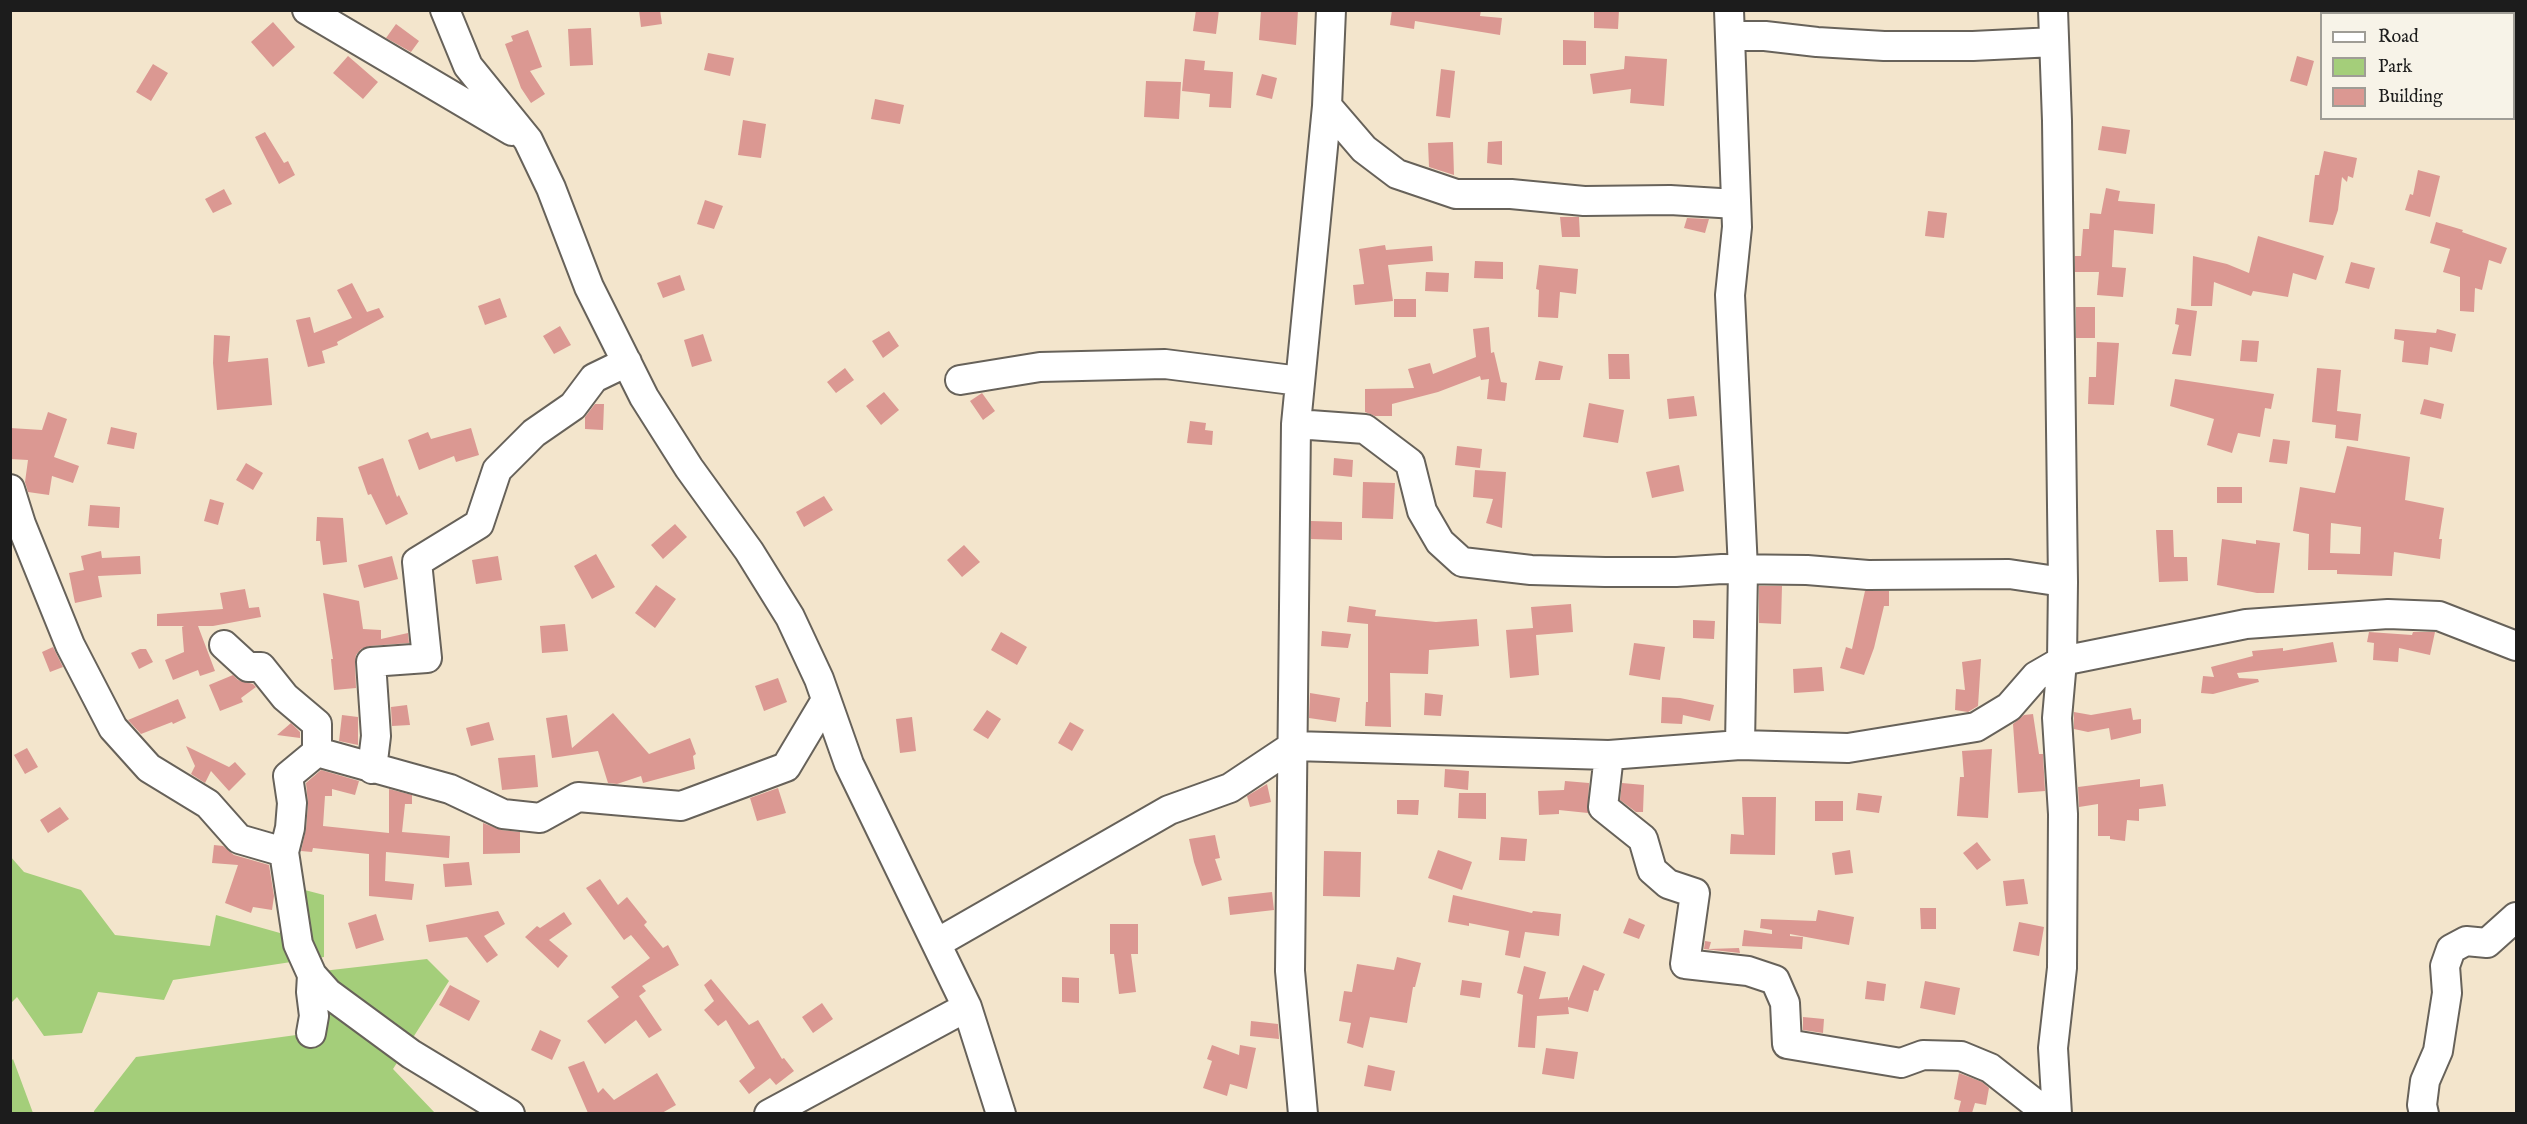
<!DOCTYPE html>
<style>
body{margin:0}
#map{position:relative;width:2527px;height:1124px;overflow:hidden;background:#f3e5cc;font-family:"IM FELL English",serif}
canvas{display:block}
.frame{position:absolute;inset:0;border:12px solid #1c1c1c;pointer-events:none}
.legend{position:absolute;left:2320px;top:12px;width:195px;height:108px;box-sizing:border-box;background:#f7f3e8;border:2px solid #9f9d96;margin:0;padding:8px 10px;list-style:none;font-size:18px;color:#1c1c1c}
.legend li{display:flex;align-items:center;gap:12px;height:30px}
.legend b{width:30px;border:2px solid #9f9d96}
</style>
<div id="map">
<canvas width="2527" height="1124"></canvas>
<div class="frame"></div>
<ul class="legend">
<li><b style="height:8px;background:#fff"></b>Road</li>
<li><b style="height:16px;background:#a4ce7a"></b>Park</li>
<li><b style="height:16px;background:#db9892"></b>Building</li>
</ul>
</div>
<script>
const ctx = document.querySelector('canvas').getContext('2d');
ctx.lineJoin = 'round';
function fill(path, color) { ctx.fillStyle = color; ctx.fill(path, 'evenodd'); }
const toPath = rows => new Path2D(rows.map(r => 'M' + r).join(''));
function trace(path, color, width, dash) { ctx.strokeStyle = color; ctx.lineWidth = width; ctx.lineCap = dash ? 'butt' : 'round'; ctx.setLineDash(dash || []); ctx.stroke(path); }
const green = toPath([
 [10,856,24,872,81,890,115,935,210,946,216,915,280,933,297,888,324,895,324,957,173,980,164,1000,98,992,82,1033,44,1036,17,997,11,1003],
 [427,959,449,981,393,1069,435,1113,94,1114,94,1111,136,1057,318,1032,314,972],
 [13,1059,33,1113,11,1113,11,1061]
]);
const building = toPath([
 [639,10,660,10,662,24,641,27],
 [1196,10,1219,10,1216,34,1193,31],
 [1261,10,1298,10,1296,45,1259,40],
 [1392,10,1481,10,1480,16,1502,18,1500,35,1415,21,1414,29,1390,25],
 [1594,10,1619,10,1618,29,1594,28],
 [273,22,295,47,273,67,251,42],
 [396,24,419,41,411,52,386,38],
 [591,28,593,65,570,66,568,29],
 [528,30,542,67,530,71,545,94,531,103,521,88,505,44,513,41,511,36],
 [1563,40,1586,41,1586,65,1563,65],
 [708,53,734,58,730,76,704,70],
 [348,56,378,82,363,99,333,73],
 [1625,56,1667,59,1664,106,1630,103,1631,89,1593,94,1590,74,1624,69],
 [2297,56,2314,61,2307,86,2290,81],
 [1185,59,1205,61,1204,70,1233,72,1231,108,1209,107,1210,94,1182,91],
 [153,64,168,73,151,101,136,92],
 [1441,69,1455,71,1450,118,1436,116],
 [1262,74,1277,78,1272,99,1256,95],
 [1146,81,1181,82,1179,119,1144,117],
 [875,99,904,105,900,124,871,119],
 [743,120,766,124,761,158,738,155],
 [2102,126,2130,130,2126,154,2098,150],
 [265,132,284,163,288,161,295,175,279,184,255,137],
 [1502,141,1502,165,1487,163,1488,142],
 [1453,142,1454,175,1429,167,1428,143],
 [2324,151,2357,158,2353,178,2348,176,2347,182,2342,177,2338,210,2333,225,2309,222,2315,175,2319,175],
 [2418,170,2440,176,2430,217,2405,210,2410,194,2413,195],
 [2106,188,2120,191,2118,201,2155,204,2153,234,2114,230,2112,267,2126,268,2123,297,2097,295,2099,272,2075,272,2075,256,2081,256,2083,229,2089,229,2090,213,2101,214],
 [224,189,232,204,213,213,205,199],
 [705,200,723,206,714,229,697,224],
 [1928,211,1947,213,1944,238,1925,236],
 [1560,217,1579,217,1580,237,1562,237],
 [1687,218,1709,219,1705,233,1684,228],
 [2436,222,2463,230,2462,232,2507,248,2501,264,2489,260,2482,290,2475,288,2474,312,2460,311,2460,277,2443,272,2450,249,2430,243],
 [2258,236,2324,256,2316,280,2293,273,2288,297,2253,291,2251,296,2214,282,2212,306,2191,306,2193,256,2227,264,2249,273],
 [1385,245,1386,250,1432,246,1433,261,1388,265,1393,301,1355,305,1353,285,1364,284,1359,249],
 [1475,261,1503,262,1503,279,1474,278],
 [2351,262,2375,268,2369,289,2345,283],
 [1539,265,1578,269,1576,294,1560,292,1558,318,1538,317,1539,290,1536,289],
 [1426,272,1449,273,1448,292,1425,291],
 [680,275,685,290,663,298,657,283],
 [352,283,367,312,379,308,384,317,337,342,338,345,322,351,325,363,308,367,296,320,310,317,314,333,352,318,337,290],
 [500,298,507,317,485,325,478,306],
 [1394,299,1416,299,1416,317,1394,317],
 [2076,307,2095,307,2095,338,2076,338],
 [2177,308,2197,311,2191,356,2172,354,2179,325,2175,324],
 [560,326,571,345,554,354,543,336],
 [1489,327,1491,353,1494,352,1501,382,1507,383,1505,401,1487,399,1489,379,1481,380,1480,376,1438,392,1392,404,1392,416,1375,416,1365,412,1365,389,1414,388,1408,369,1430,363,1433,374,1476,357,1473,329],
 [2395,329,2436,333,2437,329,2456,334,2452,352,2430,347,2428,365,2402,362,2404,341,2394,339],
 [889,331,899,346,883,358,872,341],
 [703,334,712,361,692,367,684,340],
 [214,335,230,336,228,362,268,358,272,405,217,410,213,363],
 [2242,340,2259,341,2257,362,2240,361],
 [2097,342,2119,343,2114,405,2088,404,2089,377,2096,377],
 [1608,354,1629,354,1630,379,1609,379],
 [1539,361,1563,366,1560,380,1535,380],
 [845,368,854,380,836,393,827,382],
 [2317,368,2341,370,2337,411,2361,414,2358,441,2335,438,2336,425,2312,422],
 [2175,379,2274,394,2271,409,2265,408,2260,437,2238,433,2232,453,2207,445,2214,419,2170,406],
 [884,392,899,410,881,425,866,406],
 [982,393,995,411,983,420,970,401],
 [1694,396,1697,416,1669,419,1667,399],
 [2424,399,2444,404,2441,419,2420,414],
 [1589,403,1624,410,1618,443,1583,437],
 [595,404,604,404,603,430,585,429,585,417],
 [48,412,67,419,54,457,79,466,73,483,52,476,49,495,28,492,25,482,28,460,10,459,10,428,42,430],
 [1190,421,1206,423,1205,430,1213,431,1212,445,1187,443],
 [111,427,137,433,134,449,107,444],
 [471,428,479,455,456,462,454,456,419,470,408,440,428,432,431,439],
 [2273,439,2290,441,2287,464,2269,462],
 [1457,446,1482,449,1480,468,1455,465],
 [2347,446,2410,457,2405,500,2444,508,2439,539,2442,539,2440,559,2394,552,2392,576,2337,574,2337,570,2308,570,2309,534,2293,531,2300,487,2335,493],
 [2331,523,2361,527,2360,554,2330,553],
 [383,458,397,497,399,495,408,514,386,525,371,494,368,495,358,467],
 [1334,458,1353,460,1352,477,1333,475],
 [246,463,263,473,253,490,236,480],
 [1679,465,1684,491,1652,498,1646,472],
 [1475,470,1506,472,1502,528,1486,523,1493,499,1473,497],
 [1363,482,1395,483,1393,519,1362,518],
 [2217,487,2242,487,2242,503,2217,503],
 [824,496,833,510,804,527,796,512],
 [210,499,224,503,218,525,204,521],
 [90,505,120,507,119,528,88,526],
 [317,517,343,518,347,562,323,565,320,541,316,541],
 [1311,521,1342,522,1342,540,1311,539],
 [675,524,687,537,663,559,651,545],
 [2156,530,2173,530,2174,557,2187,557,2188,581,2159,582],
 [2222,539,2256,544,2256,540,2280,543,2274,593,2257,593,2217,585],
 [964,545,980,562,962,577,947,560],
 [101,551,102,558,140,556,141,574,98,576,102,597,75,603,69,573,84,570,81,556],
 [596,554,615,587,592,599,574,566],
 [392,556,398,579,364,588,358,565],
 [498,556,502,580,476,584,472,560],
 [656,585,676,599,655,628,635,613],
 [1759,586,1782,586,1781,624,1759,623],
 [245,589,249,608,259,607,261,617,213,626,198,626,215,671,200,676,198,670,173,680,165,660,184,652,182,627,184,626,157,626,157,614,223,609,220,593],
 [1865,591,1889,591,1889,606,1884,606,1874,648,1864,675,1840,668,1846,647,1852,649],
 [323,593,359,601,363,629,381,630,381,639,408,633,409,643,370,646,361,649,356,655,355,663,356,688,334,690,331,659,333,659],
 [1571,604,1573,632,1536,635,1539,675,1510,678,1506,630,1533,628,1531,607],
 [1349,606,1376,610,1375,616,1436,622,1477,619,1479,646,1429,650,1428,674,1390,673,1391,727,1365,726,1366,702,1368,702,1368,624,1347,622],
 [1693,620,1715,621,1714,639,1693,638],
 [565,624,568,651,542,653,540,626],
 [1322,631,1351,634,1348,648,1321,646],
 [1001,632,1027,647,1017,665,991,650],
 [2369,632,2412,635,2413,632,2435,632,2430,655,2399,648,2398,662,2373,660,2374,643,2367,642],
 [2333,642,2337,662,2237,673,2239,678,2258,679,2259,682,2213,694,2201,693,2203,676,2214,677,2211,667,2253,656,2252,651,2283,648,2283,651],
 [1634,643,1665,647,1660,680,1629,675],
 [53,647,63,667,50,672,42,652],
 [140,649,146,649,153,662,139,669,131,653],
 [1981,659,1978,706,1968,712,1955,710,1956,689,1965,690,1962,662],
 [1822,667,1824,691,1794,693,1793,669],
 [233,675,238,680,253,684,256,687,241,698,243,702,220,711,209,685],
 [778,678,787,702,764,711,755,686],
 [1310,693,1340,698,1336,722,1309,718],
 [1425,693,1443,695,1441,716,1424,715],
 [1662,697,1680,698,1714,705,1710,721,1683,715,1682,724,1661,723],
 [178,699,186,718,173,724,172,722,141,734,128,720],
 [407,705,410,725,392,726,391,707],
 [2131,708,2133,720,2141,719,2141,733,2111,740,2109,728,2088,732,2074,729,2074,712,2091,715],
 [987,710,1001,719,988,739,973,730],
 [613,713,649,754,690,738,696,754,693,756,695,769,643,783,641,776,617,784,608,783,598,751,552,758,546,718,567,715,572,748],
 [2033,714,2039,754,2043,754,2045,791,2018,793,2013,724,2024,715],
 [342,715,358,717,358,745,339,741],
 [912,717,916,751,900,753,896,719],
 [489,722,494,740,471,746,466,728],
 [1070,722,1084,730,1072,751,1058,743],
 [291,723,300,732,300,738,277,735],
 [186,746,229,767,235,762,246,774,229,791,211,771,205,783,191,774,195,766],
 [27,748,38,767,25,774,14,755],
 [1992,749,1988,818,1957,816,1960,777,1964,777,1962,751],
 [535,755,538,787,502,790,498,758],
 [1445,769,1469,771,1468,790,1444,787],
 [321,770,359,781,355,795,332,789,332,796,325,796,323,826,389,833,389,789,412,795,412,804,405,804,402,832,450,836,449,858,386,852,385,881,414,884,412,900,369,896,369,854,313,848,312,852,301,851,306,829,308,804,306,783],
 [2140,779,2140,787,2163,784,2166,806,2139,809,2139,821,2127,820,2125,841,2110,839,2110,836,2098,836,2098,804,2079,807,2078,787],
 [1565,781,1589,783,1588,813,1559,810,1559,814,1539,815,1538,791,1564,790],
 [1622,783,1644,785,1643,812,1636,812,1620,800],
 [1267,784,1271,802,1250,807,1247,796],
 [778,788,786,813,757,821,750,798],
 [1459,793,1486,793,1486,819,1458,818],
 [1858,793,1882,796,1879,813,1856,810],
 [1742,797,1776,797,1775,855,1730,854,1731,834,1744,835],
 [1397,800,1419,800,1418,815,1397,814],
 [1815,801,1843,801,1843,821,1815,821],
 [60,807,69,819,48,833,40,820],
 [483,823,501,830,520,832,520,853,483,854],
 [1215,835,1220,858,1215,859,1222,880,1202,886,1194,862,1189,839],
 [1501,837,1527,839,1525,861,1499,860],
 [1977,842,1991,860,1977,870,1963,853],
 [214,845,223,846,234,855,269,865,274,896,272,910,253,907,251,913,225,903,238,865,212,863],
 [1438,850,1472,862,1462,890,1428,878],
 [1850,850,1853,873,1835,875,1832,853],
 [1324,851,1361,852,1360,897,1323,896],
 [469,862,472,885,445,887,443,864],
 [600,879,618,905,627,897,647,922,644,925,663,948,668,945,679,965,642,986,646,991,639,996,662,1030,649,1038,636,1020,605,1044,587,1021,619,997,611,987,650,958,631,935,624,940,586,888],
 [2024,879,2028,904,2006,906,2003,881],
 [1272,892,1274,910,1230,915,1228,897],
 [1453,895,1532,913,1533,911,1561,914,1559,936,1525,932,1520,958,1505,955,1509,931,1469,923,1469,926,1448,922],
 [1920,908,1936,908,1936,929,1921,929],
 [1818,910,1854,917,1849,945,1790,934,1790,936,1803,937,1802,949,1742,946,1744,930,1772,934,1772,930,1760,928,1761,919,1816,921],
 [498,911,505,924,484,936,498,955,487,963,467,937,429,942,426,925],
 [564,912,572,924,549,940,568,956,558,968,525,937,537,926,540,928],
 [376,914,384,940,356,949,348,923],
 [1629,918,1645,925,1639,939,1623,933],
 [2019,922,2044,927,2039,956,2013,951],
 [1110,924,1138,924,1138,954,1131,954,1136,992,1119,994,1114,954,1110,954],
 [1705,941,1711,942,1709,949,1739,948,1740,953,1704,949],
 [1397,957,1421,963,1415,987,1413,987,1407,1023,1370,1017,1363,1048,1347,1043,1351,1023,1339,1021,1344,991,1352,992,1357,964,1394,970],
 [1583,965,1605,974,1598,991,1594,990,1588,1012,1568,1007,1569,1014,1537,1016,1535,1048,1518,1047,1523,995,1517,993,1524,966,1546,972,1539,999,1568,997,1568,1001],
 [1062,977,1079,978,1079,1003,1062,1002],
 [711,979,749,1025,758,1020,782,1059,784,1058,794,1071,776,1085,770,1078,749,1094,739,1081,755,1068,726,1020,718,1026,704,1010,714,1001,704,985],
 [1462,980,1482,983,1480,998,1460,995],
 [1867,981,1886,984,1884,1001,1865,999],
 [1925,981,1960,988,1955,1015,1920,1008],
 [450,985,480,1001,469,1021,439,1005],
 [822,1003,833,1019,813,1033,802,1017],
 [1803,1017,1824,1019,1823,1033,1803,1030],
 [1251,1021,1278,1024,1279,1039,1250,1036],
 [540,1030,561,1040,552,1060,531,1050],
 [1212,1045,1239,1055,1240,1045,1256,1048,1247,1089,1230,1084,1227,1096,1203,1088,1212,1061,1207,1059],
 [1546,1048,1578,1052,1574,1079,1542,1074],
 [584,1061,598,1093,603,1088,614,1100,657,1073,676,1105,662,1113,588,1113,568,1067],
 [1368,1065,1395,1071,1391,1091,1364,1086],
 [1959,1073,1982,1082,1989,1088,1986,1105,1975,1103,1972,1113,1958,1113,1961,1101,1954,1099]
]);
const minor = toPath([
 [307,10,512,131],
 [445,10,468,66,528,140,551,188,589,287,644,397,689,468,749,551,790,617,819,679,849,764,967,1007,1001,1114],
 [1729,10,1737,227,1730,295,1743,569,1740,745],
 [2053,10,2057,121,2063,582,2062,661,2057,718,2063,814,2062,968,2053,1048,2057,1114],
 [1730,36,1765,36,1817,42,1884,46,1973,46,2054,42],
 [1327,106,1364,149,1397,174,1456,194,1511,194,1584,201,1670,200,1736,204],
 [960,380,1040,367,1165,364,1300,381],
 [1296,424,1365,429,1410,463,1422,511,1440,542,1462,562,1531,570,1605,572,1676,572,1722,569,1807,570,1868,575,2009,574,2063,582],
 [10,489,21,524,70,645,113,728,149,768,208,804,239,839,284,852],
 [224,645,248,667,261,667,285,697,317,724,317,752,450,789,503,814,540,818,578,797,681,806,786,767,826,700],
 [317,752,288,776,292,803,290,828,284,852,298,944,312,975,328,993,411,1054,510,1114],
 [1609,755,1603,807,1643,839,1652,870,1668,884,1695,893,1685,964,1748,971,1775,980,1785,1003,1787,1044,1901,1063,1923,1055,1961,1056,1990,1068,2037,1105,2041,1114],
 [372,769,376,736,371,662,427,658,417,562,479,524,497,470,534,433,573,406,594,378,627,362],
 [937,943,1169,810,1230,788,1293,746,1609,755,1740,745,1848,748,1976,727,2009,707,2036,676,2062,661,2246,624,2388,614,2439,616,2516,646],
 [311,1033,314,1016,311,992,312,975],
 [769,1114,967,1007],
 [1303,1114,1290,971,1296,424,1327,106,1331,10],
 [2424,1114,2422,1105,2425,1081,2438,1051,2447,993,2445,966,2451,949,2466,941,2487,943,2516,917]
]);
fill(green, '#a4ce7a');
fill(building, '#db9892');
trace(minor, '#67625a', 32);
trace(minor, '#fff', 28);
</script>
